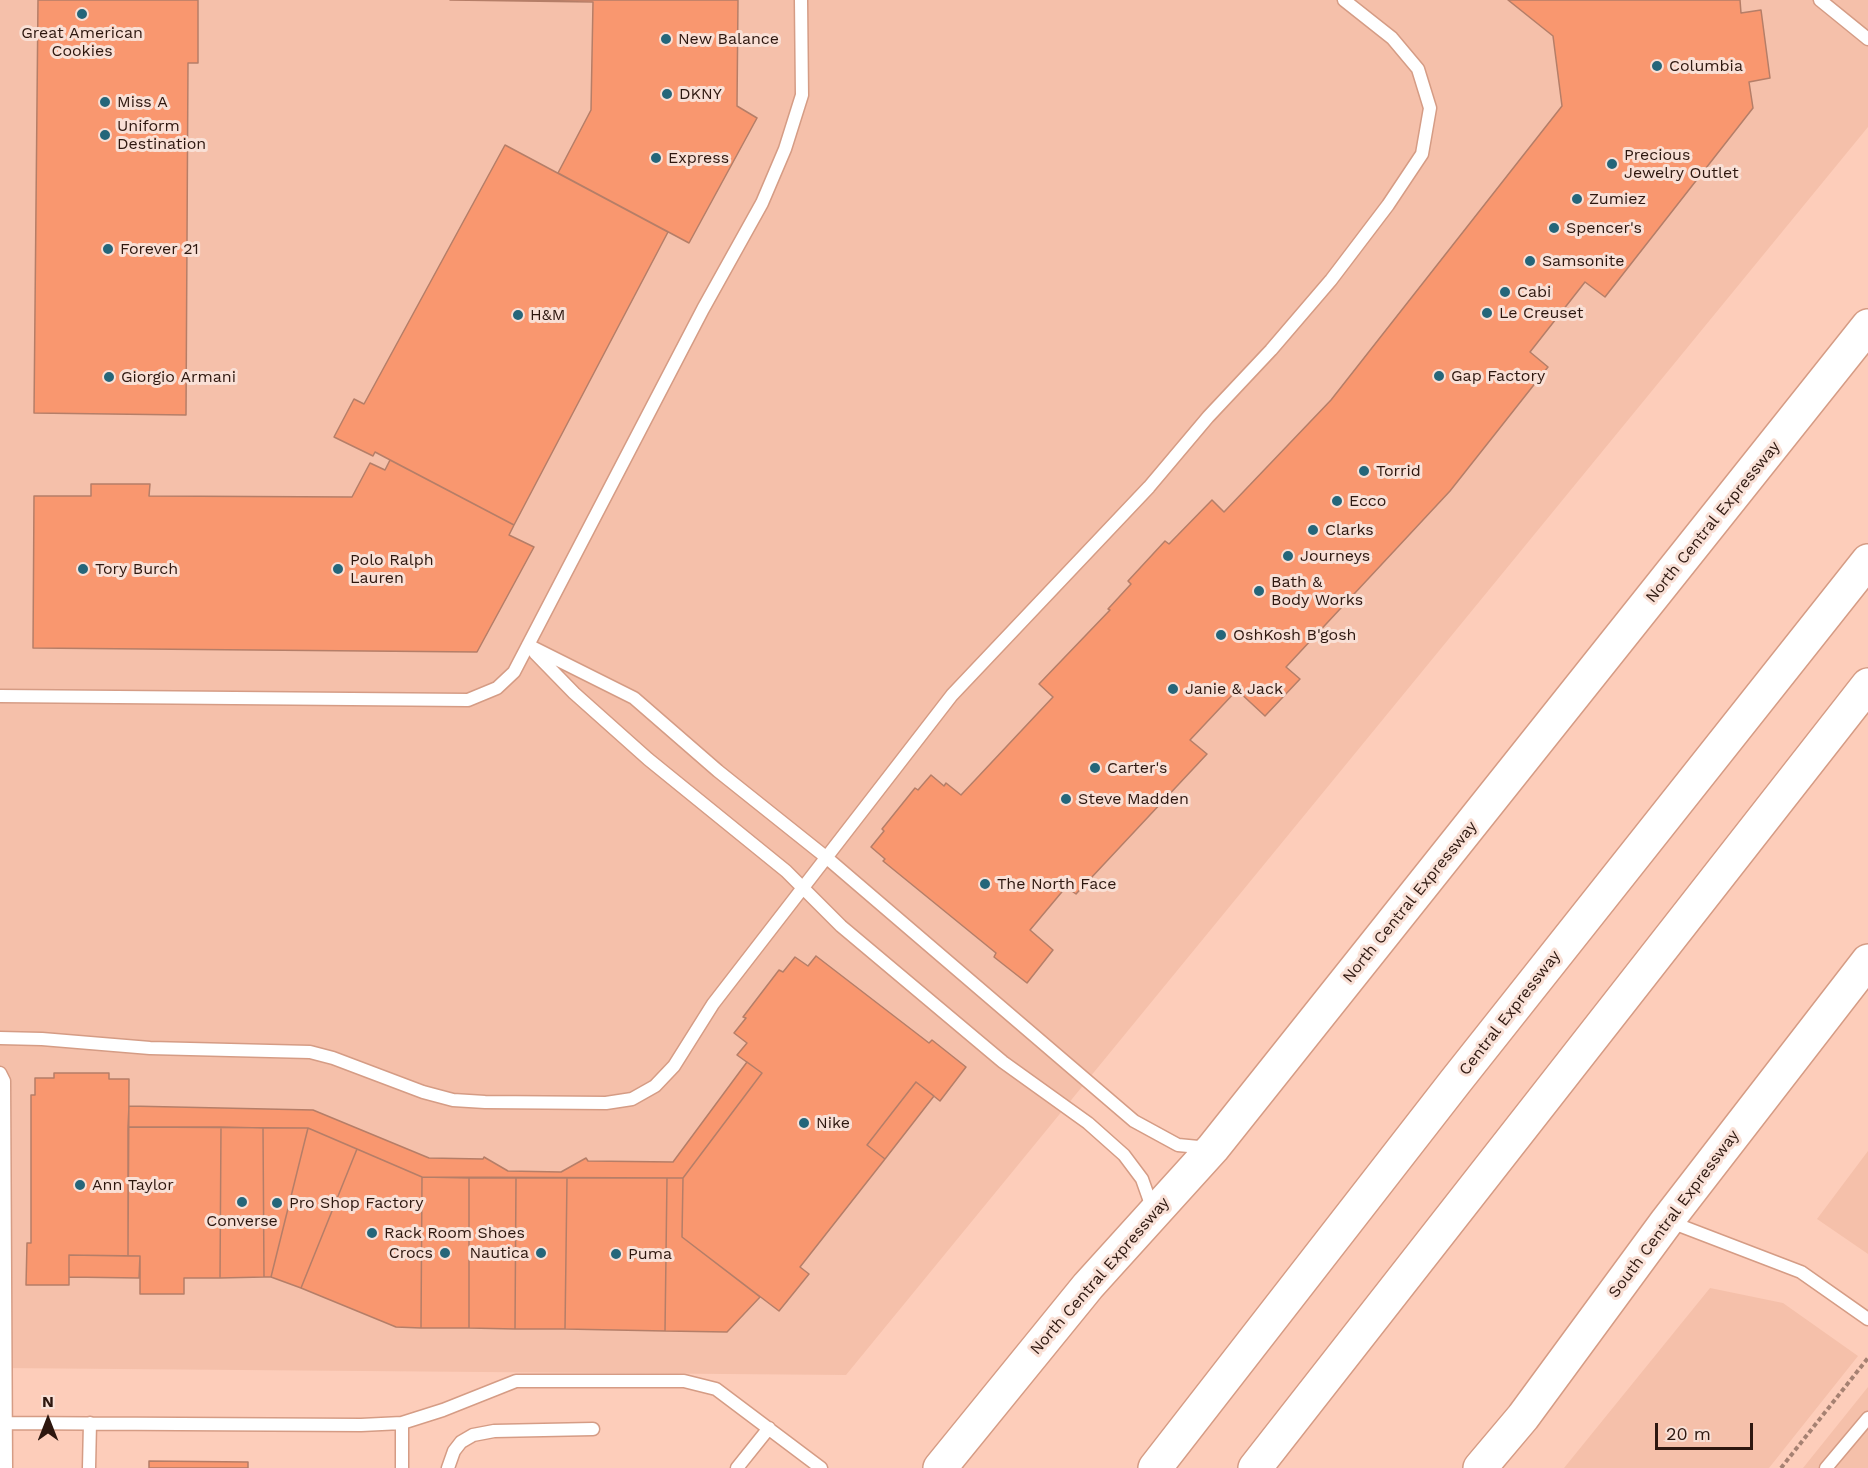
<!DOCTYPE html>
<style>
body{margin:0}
#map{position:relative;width:1868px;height:1468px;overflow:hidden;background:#fdcdba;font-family:"Work Sans",sans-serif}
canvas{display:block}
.north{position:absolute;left:18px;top:1390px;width:60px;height:60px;-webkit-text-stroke:4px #f9e0d6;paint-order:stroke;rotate:0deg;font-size:16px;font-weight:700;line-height:24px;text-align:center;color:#2d170f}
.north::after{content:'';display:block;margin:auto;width:21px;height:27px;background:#2d170f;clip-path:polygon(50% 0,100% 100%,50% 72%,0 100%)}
.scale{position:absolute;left:1655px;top:1423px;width:98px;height:27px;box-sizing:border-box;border:3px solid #2d170f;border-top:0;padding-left:8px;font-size:18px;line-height:21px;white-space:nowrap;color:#2d170f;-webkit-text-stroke:4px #f9e0d6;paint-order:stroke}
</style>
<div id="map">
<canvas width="1868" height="1468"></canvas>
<div class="north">N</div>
<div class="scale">20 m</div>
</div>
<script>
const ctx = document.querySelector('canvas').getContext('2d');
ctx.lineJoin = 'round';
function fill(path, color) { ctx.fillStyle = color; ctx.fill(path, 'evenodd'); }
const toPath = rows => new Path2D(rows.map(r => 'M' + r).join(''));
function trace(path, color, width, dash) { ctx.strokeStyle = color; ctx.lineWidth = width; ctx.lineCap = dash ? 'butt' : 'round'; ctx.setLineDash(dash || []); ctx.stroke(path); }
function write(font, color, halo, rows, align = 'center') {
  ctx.font = font + ' "Work Sans",sans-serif'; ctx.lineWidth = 6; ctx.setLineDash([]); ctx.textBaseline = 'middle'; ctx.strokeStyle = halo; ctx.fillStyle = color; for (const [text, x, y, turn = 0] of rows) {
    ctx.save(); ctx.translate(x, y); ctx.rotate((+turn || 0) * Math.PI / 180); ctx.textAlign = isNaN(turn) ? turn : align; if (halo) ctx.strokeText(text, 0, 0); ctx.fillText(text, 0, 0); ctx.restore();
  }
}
const built = toPath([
 [0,0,1868,0,1868,127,846,1375,0,1368],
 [1868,1151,1868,1254,1817,1219],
 [1710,1288,1783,1303,1858,1356,1769,1468,1564,1468],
 [1868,1387,1868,1468,1803,1468]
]);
const building = toPath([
 [38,0,198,0,198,63,188,63,186,415,34,413,38,0],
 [450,0,738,0,737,106,757,118,689,243,558,173,591,110,593,2,450,0],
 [1508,0,1740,0,1741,13,1761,10,1770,78,1749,82,1753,108,1605,297,1585,282,1530,352,1548,367,1450,491,1286,667,1300,679,1265,716,1237,690,1190,740,1207,754,1076,894,1066,887,1030,930,1053,950,1027,983,994,957,996,953,883,861,885,859,871,847,884,831,882,829,915,788,918,790,931,775,944,786,946,783,961,795,1053,697,1039,684,1110,610,1108,609,1131,584,1128,581,1165,541,1169,544,1212,500,1224,512,1331,400,1562,106,1553,36,1508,0],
 [505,145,668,232,514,525,375,452,373,456,334,437,354,399,364,404,505,145],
 [390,460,514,525,509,535,534,547,477,652,33,648,34,496,91,496,91,484,150,484,149,496,352,497,370,463,385,470,390,460],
 [816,956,929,1043,932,1040,966,1067,940,1101,916,1082,867,1145,885,1159,800,1267,809,1274,779,1311,682,1237,683,1178,762,1073,737,1055,747,1043,734,1033,746,1018,743,1017,779,970,783,972,795,957,808,966,816,956],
 [747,1062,762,1073,683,1178,422,1177,308,1128,128,1127,129,1106,313,1110,429,1158,483,1159,484,1157,508,1171,561,1172,586,1158,588,1161,673,1162,747,1062],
 [54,1073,109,1073,109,1079,129,1079,128,1256,69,1255,69,1285,26,1285,27,1243,31,1243,31,1095,35,1095,35,1078,54,1078,54,1073],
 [916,1082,934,1096,885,1159,867,1145,916,1082],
 [128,1127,221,1127,220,1278,184,1278,184,1294,140,1294,140,1256,128,1256,128,1127],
 [221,1127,263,1128,264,1277,220,1278,221,1127],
 [263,1128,308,1128,271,1277,264,1277,263,1128],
 [308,1128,357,1149,301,1288,271,1277,308,1128],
 [357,1149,422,1177,421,1328,396,1327,301,1288,357,1149],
 [422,1177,469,1178,469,1328,421,1328,422,1177],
 [469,1178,516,1178,515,1329,469,1328,469,1178],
 [516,1178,567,1178,565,1329,515,1329,516,1178],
 [567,1178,667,1178,665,1331,565,1329,567,1178],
 [667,1178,683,1178,682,1237,760,1297,727,1332,665,1331,667,1178],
 [69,1255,140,1256,139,1278,69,1277,69,1255],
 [149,1461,248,1462,248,1468,149,1468,149,1461]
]);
const path = toPath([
 [1781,1468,1868,1358]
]);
const service = toPath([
 [1820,0,1868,39],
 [528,645,634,698,718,771,827,858,1134,1121,1178,1145,1209,1148],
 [535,653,574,693,648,759,786,871,841,926,1003,1062,1088,1123,1124,1155,1142,1179,1153,1210],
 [0,696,468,700,497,688,514,672,703,309,762,203,785,149,802,95,801,0],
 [0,1038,42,1039,150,1048,310,1052,333,1058,423,1092,453,1100,485,1102,606,1103,632,1099,655,1086,674,1066,713,1004,952,695,1149,487,1208,417,1271,350,1331,280,1388,205,1422,154,1430,108,1418,69,1392,38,1344,0],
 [0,1073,4,1081,6,1468],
 [1668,1221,1801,1272,1868,1319],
 [0,1423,361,1425,402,1423,443,1410,516,1381,684,1381,716,1389,821,1468],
 [89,1468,90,1423],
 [402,1468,402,1423],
 [448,1468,454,1451,461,1442,473,1435,494,1431,593,1429],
 [737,1468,769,1428],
 [1826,1468,1868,1418]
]);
const secondary = toPath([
 [940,1468,1088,1286,1213,1148,1868,326],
 [1480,1468,1523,1417,1667,1221,1868,961]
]);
const motorway = toPath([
 [1155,1468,1455,1082,1868,561],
 [1255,1468,1868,685]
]);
const markers = [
 [82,14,6,"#25667a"],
 [666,39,6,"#25667a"],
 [1657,66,6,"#25667a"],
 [667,94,6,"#25667a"],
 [105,102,6,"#25667a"],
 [105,135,6,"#25667a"],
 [656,158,6,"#25667a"],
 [1612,164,6,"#25667a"],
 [1577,199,6,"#25667a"],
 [1554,228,6,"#25667a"],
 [108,249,6,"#25667a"],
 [1530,261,6,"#25667a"],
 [1505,292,6,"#25667a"],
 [1487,313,6,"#25667a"],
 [518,315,6,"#25667a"],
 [1439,376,6,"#25667a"],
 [109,377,6,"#25667a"],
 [1364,471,6,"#25667a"],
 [1337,501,6,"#25667a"],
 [1313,530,6,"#25667a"],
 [1288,556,6,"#25667a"],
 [83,569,6,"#25667a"],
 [338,569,6,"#25667a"],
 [1259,591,6,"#25667a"],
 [1221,635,6,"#25667a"],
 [1173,689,6,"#25667a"],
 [1095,768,6,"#25667a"],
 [1066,799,6,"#25667a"],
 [985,884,6,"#25667a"],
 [804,1123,6,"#25667a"],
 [80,1185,6,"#25667a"],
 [242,1202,6,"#25667a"],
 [277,1203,6,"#25667a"],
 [372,1233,6,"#25667a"],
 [445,1253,6,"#25667a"],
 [541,1253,6,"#25667a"],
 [616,1254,6,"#25667a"]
];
const poiNames = [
 ["Great American",82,33,"center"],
 ["Cookies",82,51,"center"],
 ["New Balance",678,39],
 ["Columbia",1669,66],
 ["DKNY",679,94],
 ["Miss A",117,102],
 ["Uniform",117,126],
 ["Destination",117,144],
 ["Precious",1624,155],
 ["Jewelry Outlet",1624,173],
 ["Express",668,158],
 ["Zumiez",1589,199],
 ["Spencer's",1566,228],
 ["Forever 21",120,249],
 ["Samsonite",1542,261],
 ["Cabi",1517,292],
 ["Le Creuset",1499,313],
 ["H&M",530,315],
 ["Gap Factory",1451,376],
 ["Giorgio Armani",121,377],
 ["Torrid",1376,471],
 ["Ecco",1349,501],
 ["Clarks",1325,530],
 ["Journeys",1300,556],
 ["Polo Ralph",350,560],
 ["Lauren",350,578],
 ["Tory Burch",95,569],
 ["Bath &",1271,582],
 ["Body Works",1271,600],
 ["OshKosh B'gosh",1233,635],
 ["Janie & Jack",1185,689],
 ["Carter's",1107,768],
 ["Steve Madden",1078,799],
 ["The North Face",997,884],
 ["Nike",816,1123],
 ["Ann Taylor",92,1185],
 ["Pro Shop Factory",289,1203],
 ["Converse",242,1221,"center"],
 ["Rack Room Shoes",384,1233],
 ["Crocs",433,1253,"right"],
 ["Nautica",529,1253,"right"],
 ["Puma",628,1254]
];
const streetNames = [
 ["North Central Expressway",1713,522,-51],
 ["North Central Expressway",1410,902,-51],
 ["Central Expressway",1510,1013,-52],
 ["South Central Expressway",1674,1214,-53],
 ["North Central Expressway",1100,1276,-49]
];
fill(built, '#f5c0aa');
fill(building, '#f9976f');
trace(building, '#b57e68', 1.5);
trace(service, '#d59c85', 15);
trace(secondary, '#d59c85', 36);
trace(motorway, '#d59c85', 36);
trace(path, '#a68172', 4, [4.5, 3]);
trace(service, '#fff', 12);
trace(secondary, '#fff', 33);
trace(motorway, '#fff', 33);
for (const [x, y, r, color] of markers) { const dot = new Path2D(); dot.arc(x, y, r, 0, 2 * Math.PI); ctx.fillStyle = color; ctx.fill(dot); trace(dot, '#f9e0d6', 2); }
write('16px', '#2d170f', '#f9e0d6', poiNames, 'left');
write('16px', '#2d170f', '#f9e0d6', streetNames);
</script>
